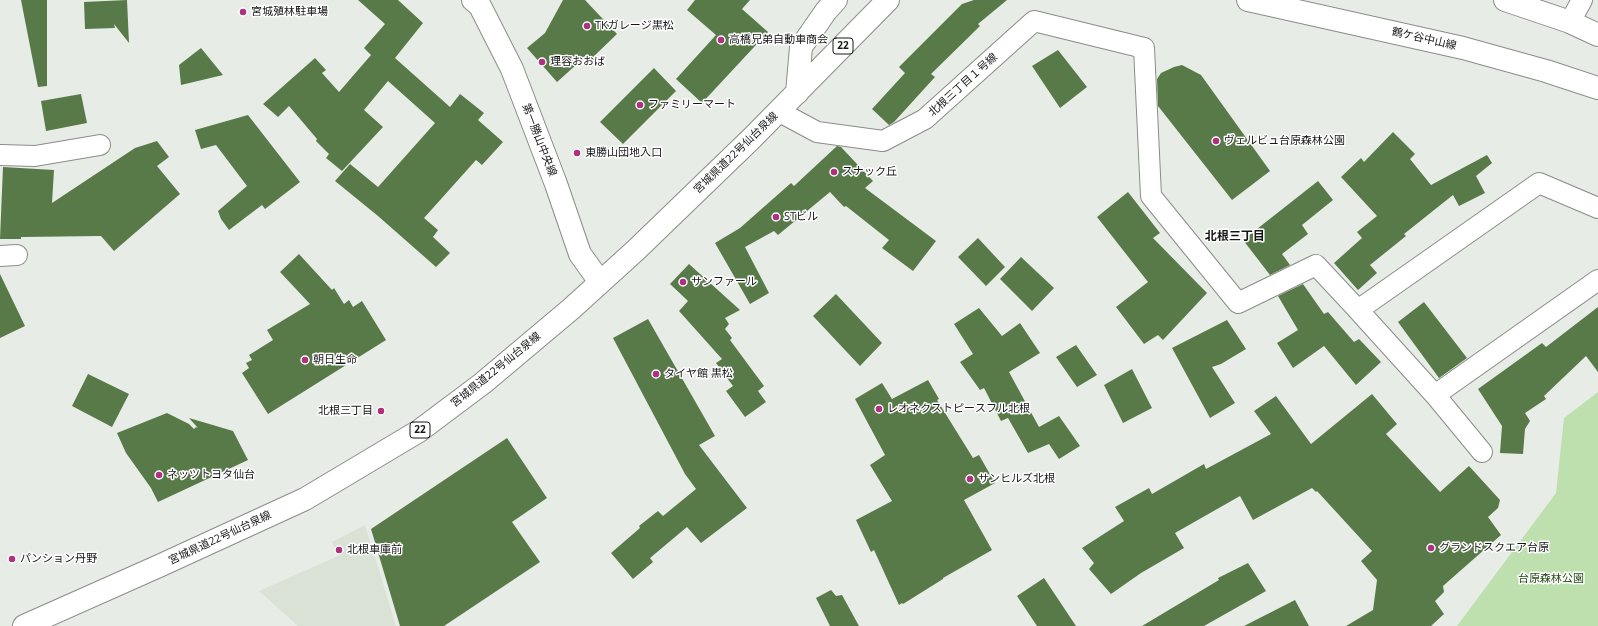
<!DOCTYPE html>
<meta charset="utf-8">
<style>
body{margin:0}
canvas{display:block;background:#e8ece6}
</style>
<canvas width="1598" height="626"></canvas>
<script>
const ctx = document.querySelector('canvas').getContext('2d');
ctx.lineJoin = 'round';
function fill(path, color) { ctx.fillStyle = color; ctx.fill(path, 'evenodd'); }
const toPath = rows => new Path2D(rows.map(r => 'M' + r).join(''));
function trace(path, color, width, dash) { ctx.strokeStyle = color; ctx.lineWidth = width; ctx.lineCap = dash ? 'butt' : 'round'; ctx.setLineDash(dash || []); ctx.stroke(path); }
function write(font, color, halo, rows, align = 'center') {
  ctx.font = font + ' "Open Sans","Noto Sans JP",sans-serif'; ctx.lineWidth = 3; ctx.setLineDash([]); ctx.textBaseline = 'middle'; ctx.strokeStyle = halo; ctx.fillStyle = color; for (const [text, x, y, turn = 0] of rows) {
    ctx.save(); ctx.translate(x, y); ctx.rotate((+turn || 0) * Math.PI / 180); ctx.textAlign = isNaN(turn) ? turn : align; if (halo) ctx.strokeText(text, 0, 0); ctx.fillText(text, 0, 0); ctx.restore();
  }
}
const built = toPath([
 [365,525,396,626,298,626,259,591,338,556,332,542]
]);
const green = toPath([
 [1598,392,1598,626,1457,626,1556,493,1564,418]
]);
const building = toPath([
 [21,0,47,0,47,86,38,87],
 [127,0,129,43,114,24,115,28,85,29,84,2],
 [358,0,398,0,423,23,395,58,450,107,460,94,484,113,478,120,503,142,482,165,476,160,424,218,438,230,433,237,450,253,436,267,378,216,335,181,350,164,378,187,435,123,388,81,364,110,383,127,342,171,326,158,329,154,316,141,317,139,289,106,278,117,263,104,315,58,326,70,322,73,339,92,371,55,364,48,385,24],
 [563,0,585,0,617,34,590,60,586,56,557,82,527,48,545,33],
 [695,0,750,0,742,9,768,32,702,103,676,79,716,35,687,10],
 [974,0,1007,0,978,24,980,26,931,74,935,77,894,122,889,125,872,109,905,73,899,67,962,4],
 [201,48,223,75,181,85,179,65],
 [1058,50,1087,87,1060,108,1032,66],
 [1182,65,1201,75,1270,171,1232,200,1158,106,1157,79,1161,73,1174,67],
 [654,68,676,91,623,144,600,122],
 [81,94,87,123,46,131,41,101],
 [248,115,300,182,265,209,262,205,229,230,221,219,218,211,247,186,216,145,201,149,195,130],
 [1393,132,1415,154,1410,159,1431,185,1487,155,1492,163,1476,176,1485,193,1459,206,1453,195,1404,234,1406,236,1370,265,1377,273,1358,290,1334,263,1362,238,1357,232,1377,216,1341,177,1361,158,1364,162],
 [157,141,169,157,157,166,180,194,114,251,101,236,21,237,21,239,0,239,3,167,54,170,52,203,135,148],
 [837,146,841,147,873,181,865,188,936,241,913,271,882,248,889,240,846,206,844,207,830,192,778,235,774,231,745,247,769,293,750,304,715,243,740,228,791,183,794,186],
 [1318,181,1333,200,1302,225,1308,234,1282,254,1290,265,1270,275,1243,240],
 [1128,192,1160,233,1153,238,1207,293,1163,340,1158,335,1144,344,1116,307,1148,282,1097,217],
 [978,238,1005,267,986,286,958,257],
 [299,254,332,290,334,288,344,304,349,300,353,307,362,301,386,340,268,414,242,373,249,368,246,363,252,360,249,355,273,340,267,330,310,304,280,272],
 [1021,257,1054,288,1032,311,1000,279],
 [689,264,740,310,725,318,729,324,725,329,732,338,730,340,764,386,758,391,766,402,745,417,726,391,733,386,716,363,722,359,679,311,688,301,670,284],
 [0,274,25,326,0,338],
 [1303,284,1324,314,1328,312,1354,342,1359,339,1381,362,1356,385,1324,346,1293,368,1277,343,1298,330,1278,296],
 [836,294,882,343,860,366,813,316],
 [1424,302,1467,358,1439,378,1398,322],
 [1598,307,1598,372,1586,356,1544,396,1546,399,1525,413,1530,421,1525,429,1523,454,1500,453,1502,426,1478,389,1542,343,1546,347],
 [979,308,1002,336,1020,323,1040,353,1009,372,1039,427,1059,416,1080,446,1059,459,1049,444,1028,453,1008,418,1001,421,984,388,980,390,960,362,973,354,954,324],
 [648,319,715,436,699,445,747,508,701,543,687,527,650,558,653,562,633,579,611,553,640,528,639,526,658,511,663,516,696,489,685,474,613,338],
 [1227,320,1246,349,1221,364,1212,367,1235,403,1210,418,1172,348],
 [1076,345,1097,375,1077,387,1056,357],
 [1132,369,1152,408,1123,423,1104,385],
 [88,374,129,394,112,427,72,406],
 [928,380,939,399,937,400,973,458,979,455,995,483,964,500,992,550,943,578,943,579,903,604,902,603,899,605,874,550,871,552,856,520,892,501,870,465,885,455,855,399,882,383,892,399],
 [1372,394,1397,424,1386,434,1440,492,1469,466,1500,500,1498,508,1488,517,1501,535,1443,586,1444,592,1435,601,1444,614,1431,626,1346,626,1373,610,1377,580,1361,561,1372,551,1317,491,1316,492,1312,488,1253,520,1240,496,1175,533,1184,548,1141,573,1111,594,1089,569,1094,563,1082,548,1124,521,1115,507,1149,488,1152,494,1204,464,1206,469,1271,434,1254,411,1276,396,1311,444],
 [167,413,189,424,194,429,196,427,198,428,189,418,233,431,248,460,158,502,151,488,126,453,117,433],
 [507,438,547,498,512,522,540,562,444,626,400,626,371,529],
 [1248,563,1266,591,1204,626,1142,626,1219,580,1218,578],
 [1044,578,1076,626,1037,626,1017,596],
 [831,590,836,596,842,595,859,626,830,626,816,598],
 [1295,600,1309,626,1244,626]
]);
const minor = toPath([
 [1570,22,1582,0],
 [778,111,817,132,883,141,925,119,1034,21,1144,48,1151,196,1238,303,1316,265,1358,310,1539,183,1598,208],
 [0,155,35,156,100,145],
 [0,256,17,255],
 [1358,310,1435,395,1482,452],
 [1435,395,1598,280]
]);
const tertiary = toPath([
 [473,0,480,6,512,69,556,184,580,254,600,282],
 [1248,0,1463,48,1546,71,1598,88],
 [1505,0,1570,22,1598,35]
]);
const primary = toPath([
 [797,93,801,47,826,11,836,0],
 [24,626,159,566,305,499,419,431,483,383,571,309,636,250,752,138,888,0]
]);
const markers = [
 [243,12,4,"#ae307f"],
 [587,26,4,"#ae307f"],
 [721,40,4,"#ae307f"],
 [542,62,4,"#ae307f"],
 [640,105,4,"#ae307f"],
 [1216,141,4,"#ae307f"],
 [577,153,4,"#ae307f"],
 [834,172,4,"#ae307f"],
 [776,217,4,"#ae307f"],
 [683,282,4,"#ae307f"],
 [305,360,4,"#ae307f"],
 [656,374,4,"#ae307f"],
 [879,409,4,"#ae307f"],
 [381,411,4,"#ae307f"],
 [159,475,4,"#ae307f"],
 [970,479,4,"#ae307f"],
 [1431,548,4,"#ae307f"],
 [339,550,4,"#ae307f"],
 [12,559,4,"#ae307f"]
];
const shields = [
 [843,46,20],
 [420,430,20]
];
const shieldNames = [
 ["22",843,46],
 ["22",420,430]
];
const poiNames = [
 ["宮城殖林駐車場",251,12],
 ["TKガレージ黒松",595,26],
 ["高橋兄弟自動車商会",729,40],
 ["理容おおば",550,62],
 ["ファミリーマート",648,105],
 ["ヴェルビュ台原森林公園",1224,141],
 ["東勝山団地入口",585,153],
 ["スナック丘",842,172],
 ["STビル",784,217],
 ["サンファール",691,282],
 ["朝日生命",313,360],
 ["タイヤ館 黒松",664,374],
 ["レオネクストピースフル北根",887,409],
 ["北根三丁目",373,411,"right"],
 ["ネッツトヨタ仙台",167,475],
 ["サンヒルズ北根",978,479],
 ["グランドスクエア台原",1439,548],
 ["北根車庫前",347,550],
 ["パンション丹野",20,559]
];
const streetNames = [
 ["鶴ケ谷中山線",1424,39,13],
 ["北根三丁目１号線",963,85,-42],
 ["第一勝山中央線",539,140,69],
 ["宮城県道22号仙台泉線",736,153,-44],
 ["宮城県道22号仙台泉線",496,370,-39],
 ["宮城県道22号仙台泉線",220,538,-25]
];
const parkNames = [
 ["台原森林公園",1551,579]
];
const neighbourhoodNames = [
 ["北根三丁目",1235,237]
];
fill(built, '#d9e2d5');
fill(green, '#bde0ae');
fill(building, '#587a48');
trace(minor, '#898d87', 22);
trace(tertiary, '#898d87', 24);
trace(primary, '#898d87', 24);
trace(minor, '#fff', 20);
trace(tertiary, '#fff', 22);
trace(primary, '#fff', 22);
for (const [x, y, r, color] of markers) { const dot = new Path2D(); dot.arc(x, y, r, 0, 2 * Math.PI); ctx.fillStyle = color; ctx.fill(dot); trace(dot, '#fff', 1.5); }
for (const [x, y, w] of shields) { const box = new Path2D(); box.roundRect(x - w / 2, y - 8, w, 16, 3); ctx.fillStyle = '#fff'; ctx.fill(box); trace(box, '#151715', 1); }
write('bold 10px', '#151715', null, shieldNames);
write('11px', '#151715', '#fff', poiNames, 'left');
write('11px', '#151715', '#fff', streetNames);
write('11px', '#264913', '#fff', parkNames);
write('bold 12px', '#151715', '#fff', neighbourhoodNames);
</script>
